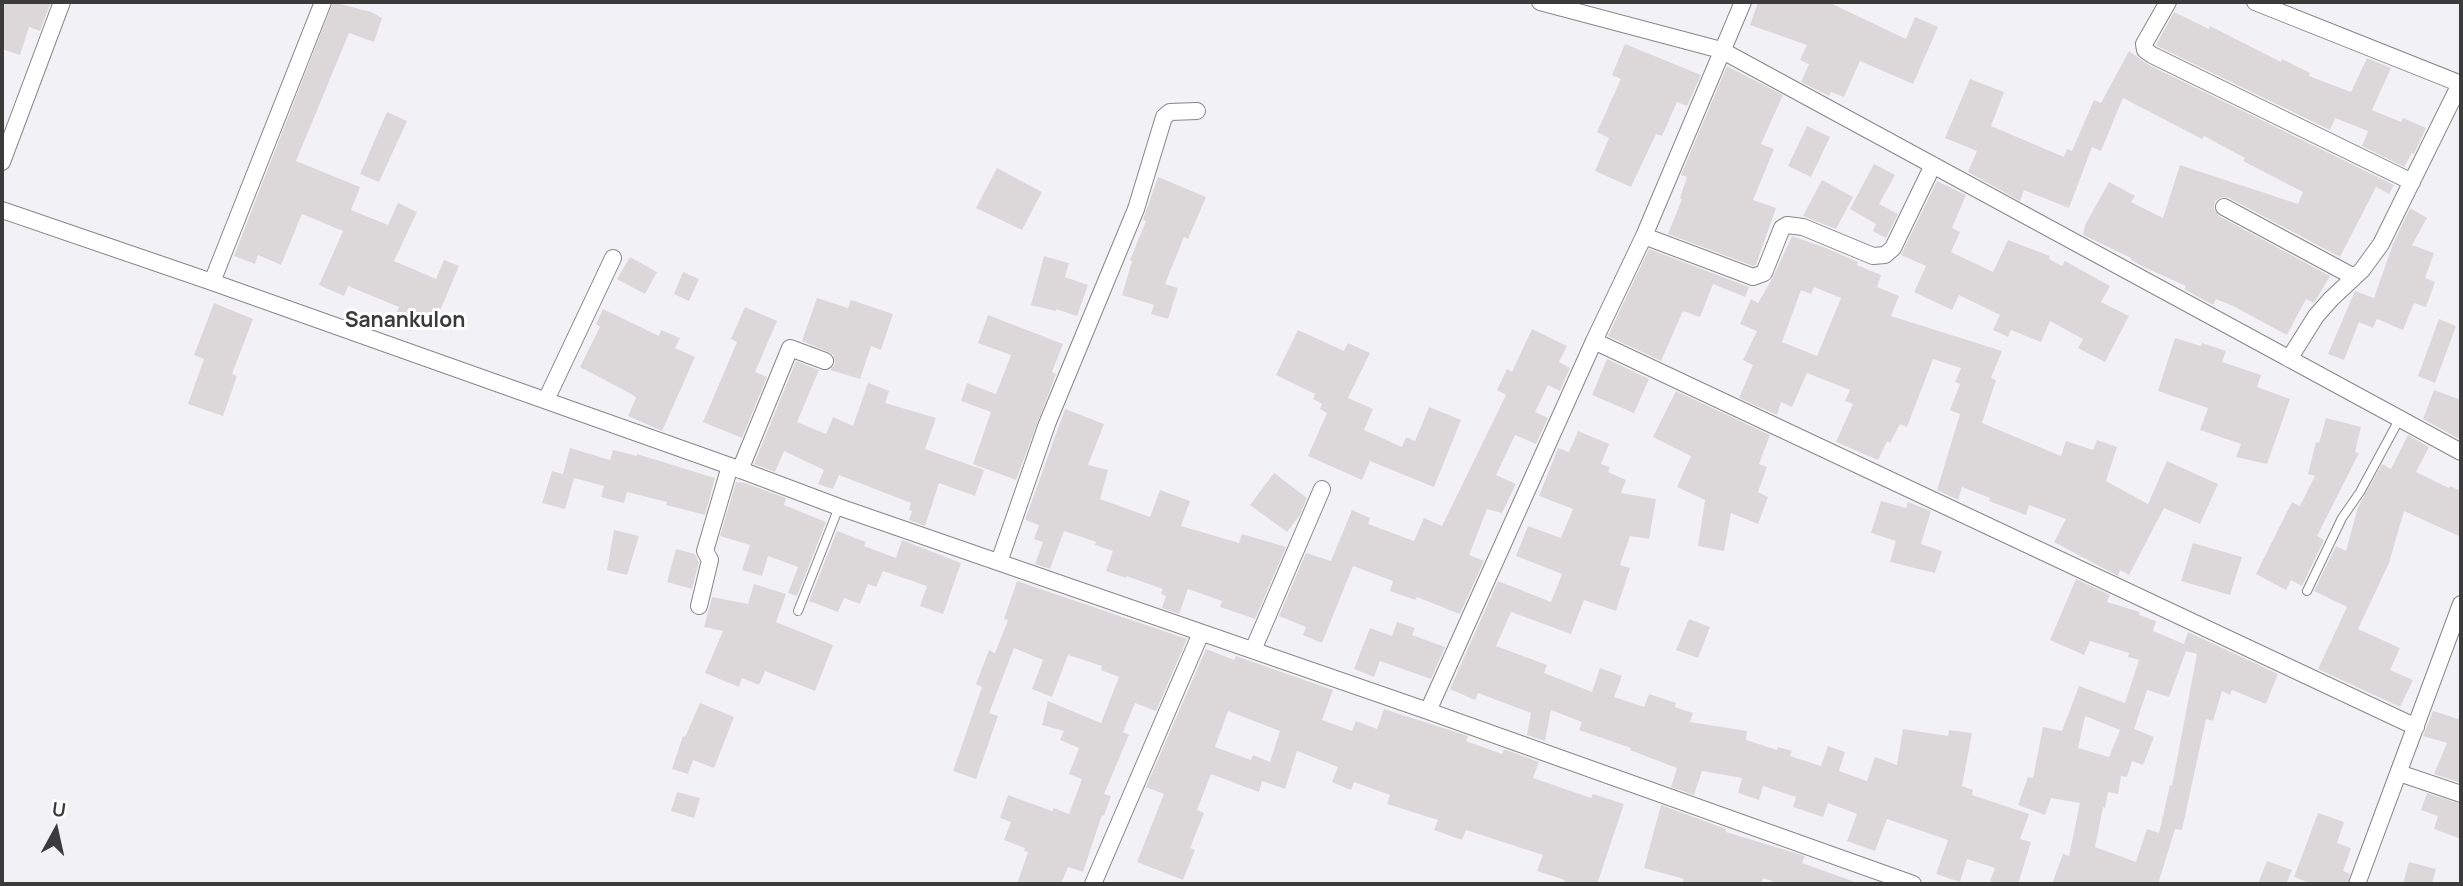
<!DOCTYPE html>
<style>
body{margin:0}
#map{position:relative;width:2463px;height:886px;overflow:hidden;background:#f2f2f6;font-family:Manrope,sans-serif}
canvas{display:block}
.frame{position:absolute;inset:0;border:4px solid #3b3b3c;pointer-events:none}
.north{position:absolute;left:21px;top:795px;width:70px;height:70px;-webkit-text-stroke:5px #fff;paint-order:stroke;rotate:8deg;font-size:19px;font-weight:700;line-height:28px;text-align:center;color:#3b3b3c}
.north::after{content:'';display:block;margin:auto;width:24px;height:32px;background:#3b3b3c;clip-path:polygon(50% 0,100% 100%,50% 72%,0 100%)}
</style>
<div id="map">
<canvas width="2463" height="886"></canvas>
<div class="frame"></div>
<div class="north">U</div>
</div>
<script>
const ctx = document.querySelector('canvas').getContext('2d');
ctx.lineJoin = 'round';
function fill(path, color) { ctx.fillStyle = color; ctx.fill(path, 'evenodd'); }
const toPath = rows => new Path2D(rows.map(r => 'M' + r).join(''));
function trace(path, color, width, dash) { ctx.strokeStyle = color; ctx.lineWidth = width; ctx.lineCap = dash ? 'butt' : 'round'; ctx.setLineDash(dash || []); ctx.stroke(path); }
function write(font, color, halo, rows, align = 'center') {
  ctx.font = font + ' Manrope,sans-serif'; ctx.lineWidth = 6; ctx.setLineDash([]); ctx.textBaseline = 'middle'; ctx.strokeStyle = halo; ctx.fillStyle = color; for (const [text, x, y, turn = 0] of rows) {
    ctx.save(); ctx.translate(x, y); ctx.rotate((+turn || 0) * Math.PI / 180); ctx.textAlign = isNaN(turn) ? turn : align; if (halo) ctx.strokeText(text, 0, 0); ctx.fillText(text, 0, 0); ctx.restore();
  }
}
const building = toPath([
 [2,2,51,2,40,31,29,27,20,55,2,49],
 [333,2,371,12,382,18,374,42,349,33,296,161,360,187,351,210,388,225,398,203,417,212,394,261,436,279,444,260,459,266,433,327,416,319,411,331,392,324,399,307,348,286,344,296,319,285,343,231,302,214,281,265,258,255,255,264,234,256],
 [1758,2,1828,2,1906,39,1915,17,1938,27,1913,84,1860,61,1844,97,1831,92,1829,96,1801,82,1809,64,1800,60,1807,45,1750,25],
 [2174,12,2209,29,2210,26,2281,62,2282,59,2310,73,2309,76,2351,92,2367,58,2391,68,2372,110,2401,122,2403,118,2426,128,2414,154,2412,153,2404,167,2362,146,2368,131,2335,118,2330,130,2157,46,2156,45],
 [1625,44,1701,75,1687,106,1677,102,1662,136,1656,134,1631,187,1595,171,1609,138,1597,132,1621,79,1612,75],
 [2129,51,2147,64,2394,185,2389,194,2376,187,2340,257,2229,198,2223,197,2215,201,2214,208,2219,216,2330,276,2314,303,2306,299,2287,335,2233,306,2216,299,2213,305,2184,289,2186,286,2146,268,2131,260,2131,258,2083,235,2085,225,2109,182,2135,196,2131,202,2163,218,2180,165,2298,204,2303,192,2243,161,2245,158,2204,136,2202,139,2123,98,2101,151,2092,147,2069,208,2024,190,2020,201,1968,172,1977,151,1945,138,1970,79,2004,92,1991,126,2064,157,2067,149,2072,151,2094,100,2101,103],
 [1727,66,1783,95,1761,144,1774,149,1753,200,1776,208,1759,256,1756,265,1753,266,1668,234,1682,199,1680,198,1687,177,1681,175],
 [387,112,407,121,379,182,360,174],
 [1807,126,1830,137,1811,177,1788,166],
 [1874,164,1895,175,1879,204,1898,214,1886,238,1873,231,1876,224,1850,209],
 [997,168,1042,192,1022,230,976,208],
 [1158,177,1206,197,1188,239,1184,237,1165,284,1178,288,1168,319,1151,314,1154,305,1122,295,1132,261,1130,260,1146,221,1143,220],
 [1822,180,1853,197,1836,229,1803,216],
 [1937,181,1966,195,1952,228,1960,232,1951,252,1993,272,2008,240,2050,256,2049,259,2062,266,2065,261,2110,286,2101,302,2129,316,2105,362,2078,348,2083,339,2050,321,2041,342,2011,330,2008,337,1993,330,2000,315,1959,295,1952,310,1914,292,1926,266,1901,255],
 [2410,208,2427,218,2412,245,2434,253,2425,278,2435,282,2426,307,2414,303,2403,330,2377,319,2373,328,2359,322,2344,360,2328,354,2355,291,2374,298,2393,244],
 [1792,236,1826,248,1858,262,1857,265,1881,275,1877,287,1899,296,1891,316,2002,351,1991,378,1996,380,1982,423,2061,456,2066,441,2093,450,2097,440,2117,447,2106,481,2148,504,2167,461,2218,484,2200,524,2164,508,2129,575,2120,570,2118,576,2054,542,2066,519,2029,505,2026,515,1989,501,1990,498,1962,487,1958,500,1937,490,1960,414,1950,410,1960,384,1955,382,1961,368,1933,359,1907,427,1900,424,1890,443,1887,441,1878,460,1836,442,1853,404,1845,401,1850,390,1807,373,1792,407,1781,402,1777,415,1739,398,1753,365,1743,360,1757,331,1740,324,1751,299,1758,303,1773,277],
 [1814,287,1841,298,1817,356,1782,342,1801,290,1811,294],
 [1649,249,1749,287,1745,297,1713,284,1700,317,1683,311,1661,361,1608,336],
 [1044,256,1069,263,1065,277,1088,285,1077,316,1056,309,1056,311,1031,305],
 [630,257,657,272,645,294,617,279],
 [683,272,699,279,689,301,674,294],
 [817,298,848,308,851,300,893,314,881,350,871,346,860,379,830,370,835,364,833,354,802,341],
 [214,303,253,319,232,374,237,376,223,416,188,404,204,359,194,355],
 [745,307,777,321,755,372,767,377,742,438,703,422,737,342,731,339],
 [603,309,659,336,661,330,680,338,675,348,695,357,662,431,628,416,636,398,633,395,580,367,600,327,596,324],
 [988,315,1063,344,1052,372,1056,374,1016,480,973,464,991,412,961,401,967,383,996,394,1011,355,978,343],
 [2439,319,2456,326,2435,383,2418,376],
 [1532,329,1567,346,1559,362,1570,368,1560,391,1548,385,1535,412,1548,418,1536,444,1515,435,1496,475,1516,484,1502,513,1487,509,1469,555,1484,561,1460,614,1417,597,1415,600,1390,591,1393,581,1353,566,1322,643,1303,635,1306,627,1279,616,1306,553,1331,561,1352,510,1370,518,1368,524,1414,541,1424,518,1442,526,1506,395,1497,390,1507,369,1512,372],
 [1298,330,1344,351,1348,343,1370,353,1348,398,1373,409,1364,430,1402,447,1406,437,1415,441,1429,407,1461,420,1434,487,1370,461,1362,480,1308,456,1327,413,1320,409,1322,404,1313,399,1315,394,1276,375],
 [2175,338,2201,346,2202,343,2226,351,2222,362,2261,375,2257,387,2290,399,2267,464,2236,457,2241,444,2200,430,2208,408,2158,391],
 [1607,359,1649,379,1634,413,1592,395],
 [796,361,819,370,797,422,826,434,833,417,853,426,868,383,889,391,885,403,936,418,925,449,984,470,975,496,939,483,925,526,909,520,912,511,909,510,911,503,839,475,833,489,818,484,824,470,784,451,775,472,754,464],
 [2434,390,2461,400,2461,440,2423,419],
 [1676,391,1770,435,1759,464,1767,467,1758,492,1768,497,1758,524,1731,513,1724,551,1698,546,1705,500,1677,487,1691,456,1653,437],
 [1065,409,1104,424,1088,465,1108,470,1100,499,1150,517,1160,490,1190,501,1181,526,1239,543,1242,534,1286,547,1255,619,1220,607,1222,601,1188,589,1179,614,1162,608,1166,596,1161,594,1163,589,1126,576,1126,578,1106,571,1113,551,1095,545,1096,542,1064,531,1050,569,1035,564,1043,542,1034,539,1039,525,1025,520],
 [2326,418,2361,427,2355,452,2359,453,2317,536,2324,540,2302,586,2291,580,2286,590,2256,574,2292,502,2300,506,2315,476,2308,474,2316,442,2319,443],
 [1578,431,1609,444,1601,464,1610,467,1608,472,1626,480,1621,493,1656,499,1649,539,1630,536,1620,565,1630,568,1616,611,1584,600,1571,634,1511,612,1496,646,1547,665,1544,673,1592,692,1600,668,1622,676,1614,697,1644,707,1649,694,1676,703,1675,707,1693,713,1690,722,1747,731,1746,740,1777,750,1778,747,1792,751,1790,756,1821,766,1828,746,1845,752,1839,771,1867,781,1875,757,1897,765,1903,729,1948,736,1949,730,1972,733,1962,786,1973,790,1972,795,2029,814,2020,839,2031,842,2018,884,1999,884,1990,881,1995,868,1967,859,1960,882,1936,874,1948,840,1887,819,1875,851,1847,841,1857,814,1828,803,1823,817,1793,807,1796,797,1763,786,1759,800,1738,793,1742,778,1702,771,1694,795,1671,787,1677,768,1630,750,1631,748,1579,730,1582,722,1551,710,1545,741,1527,735,1531,713,1478,693,1475,700,1450,689,1498,581,1551,602,1562,574,1516,556,1528,526,1561,538,1573,509,1539,496,1558,448,1569,452],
 [2408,435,2429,447,2416,472,2449,488,2450,486,2461,491,2461,537,2404,511,2389,563,2358,629,2400,648,2390,670,2413,680,2400,707,2318,669,2347,607,2314,591,2336,546,2346,551,2358,507,2382,464,2391,469],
 [570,448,610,460,613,450,637,456,637,454,715,478,705,515,666,505,667,502,627,492,624,503,601,497,604,486,574,478,565,509,542,503,552,471,563,474],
 [1274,473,1307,498,1300,515,1287,532,1250,505],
 [736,482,745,483,786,498,784,505,826,522,797,596,788,593,798,567,768,556,762,576,742,570,750,545,720,536],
 [1881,501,1906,508,1908,502,1931,511,1921,544,1942,551,1935,573,1890,562,1896,541,1871,533],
 [614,530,639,536,627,575,607,570],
 [837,531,866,542,864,546,896,558,902,540,961,563,943,614,920,606,927,586,883,571,876,587,868,584,860,604,844,598,838,612,809,601],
 [2193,543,2242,557,2230,595,2181,581],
 [676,549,695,554,699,562,692,589,667,582],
 [2076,579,2110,595,2107,602,2140,612,2139,615,2156,621,2153,631,2184,644,2188,632,2278,674,2266,704,2232,690,2230,695,2222,691,2213,721,2206,719,2182,830,2175,829,2158,884,2052,884,2063,854,2069,856,2080,803,2051,798,2045,815,2018,805,2028,777,2033,778,2043,727,2062,731,2079,686,2125,703,2139,660,2128,657,2129,653,2090,641,2084,655,2050,640],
 [2186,651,2197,654,2172,786,2170,785,2159,833,2147,829,2136,862,2095,847,2103,807,2105,808,2108,792,2118,794,2121,776,2127,777,2132,761,2143,765,2154,737,2134,729,2147,690,2169,697],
 [2085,716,2120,730,2109,757,2078,748],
 [1017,581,1187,639,1156,711,1135,703,1123,732,1129,735,1104,794,1111,796,1104,816,1102,815,1083,872,1068,867,1061,884,1017,884,1028,852,1024,851,1025,848,1004,840,1011,822,1000,818,1008,795,1052,811,1054,808,1069,814,1082,779,1069,774,1079,748,1060,740,1064,731,1042,725,1048,701,1101,723,1119,677,1101,670,1102,666,1068,655,1052,697,1032,689,1043,660,1014,648,989,713,998,716,976,779,953,771,982,687,976,684,989,650,995,653,1008,620,1004,619],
 [754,584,786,594,776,622,833,645,815,691,765,671,759,685,742,678,739,687,705,673,723,631,704,627,712,597,748,604],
 [1689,619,1710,627,1698,658,1676,650],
 [1397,622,1415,628,1412,635,1445,647,1431,679,1380,661,1374,677,1354,669,1370,628,1392,636],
 [1206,649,1234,660,1236,656,1333,690,1322,720,1352,731,1356,721,1377,729,1384,709,1468,736,1466,741,1502,754,1504,749,1539,762,1533,778,1591,798,1593,794,1624,804,1597,884,1563,884,1565,880,1537,871,1543,855,1466,830,1462,840,1434,830,1438,820,1387,804,1390,795,1354,782,1351,790,1332,782,1338,767,1297,751,1285,789,1262,781,1259,792,1211,774,1197,810,1204,813,1190,848,1195,850,1183,880,1137,862,1164,794,1146,787],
 [1228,711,1280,731,1270,762,1253,755,1251,760,1215,747],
 [700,703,734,717,714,768,693,760,688,774,672,769,683,736,685,737],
 [2433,711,2458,719,2461,712,2461,783,2434,774,2447,743,2423,736],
 [677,792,700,798,694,818,671,811],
 [2427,793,2461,804,2461,839,2434,829,2438,816,2421,810],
 [1661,805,1726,829,1726,832,1805,856,1802,863,1855,882,1854,884,1780,884,1763,878,1761,884,1682,884,1684,879,1644,868],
 [2318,813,2344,822,2337,843,2351,848,2343,871,2350,874,2347,884,2312,884,2294,877],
 [2267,861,2292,870,2286,884,2258,884],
 [2409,862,2436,869,2432,884,2403,884]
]);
const lane = toPath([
 [2307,591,2342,518,2360,492,2400,418],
 [798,611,839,507]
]);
const street = toPath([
 [1540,2,1721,50,2461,452],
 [2168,2,2144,44,2145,50,2152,55,2412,182],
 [2255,2,2461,84],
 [2,162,62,2],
 [2224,207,2354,277],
 [2,210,212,282,730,466,839,507,1428,711,1913,884],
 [1644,236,1753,277,1764,273,1782,228,1787,225,1803,227,1873,256,1885,255,1893,248,1933,165],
 [212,282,323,2],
 [1594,341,2416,727],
 [2289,359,2316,316,2331,299,2362,270,2381,244,2460,84],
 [546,400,613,258],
 [740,470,790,348,825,361],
 [999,562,1047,424,1136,209,1164,117,1170,112,1197,111],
 [699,606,710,560,705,551,730,466],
 [1253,650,1322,489],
 [1428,711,1594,341,1644,236,1743,2],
 [2399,773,2461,794],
 [1093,884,1201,633],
 [2357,884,2461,604]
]);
const quarterNames = [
 ["Sanankulon",405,321]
];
fill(building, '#dcd8da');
trace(lane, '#87878a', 10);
trace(street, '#87878a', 18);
trace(lane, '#fff', 8);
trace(street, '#fff', 16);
write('bold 21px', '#3b3b3c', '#fff', quarterNames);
</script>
